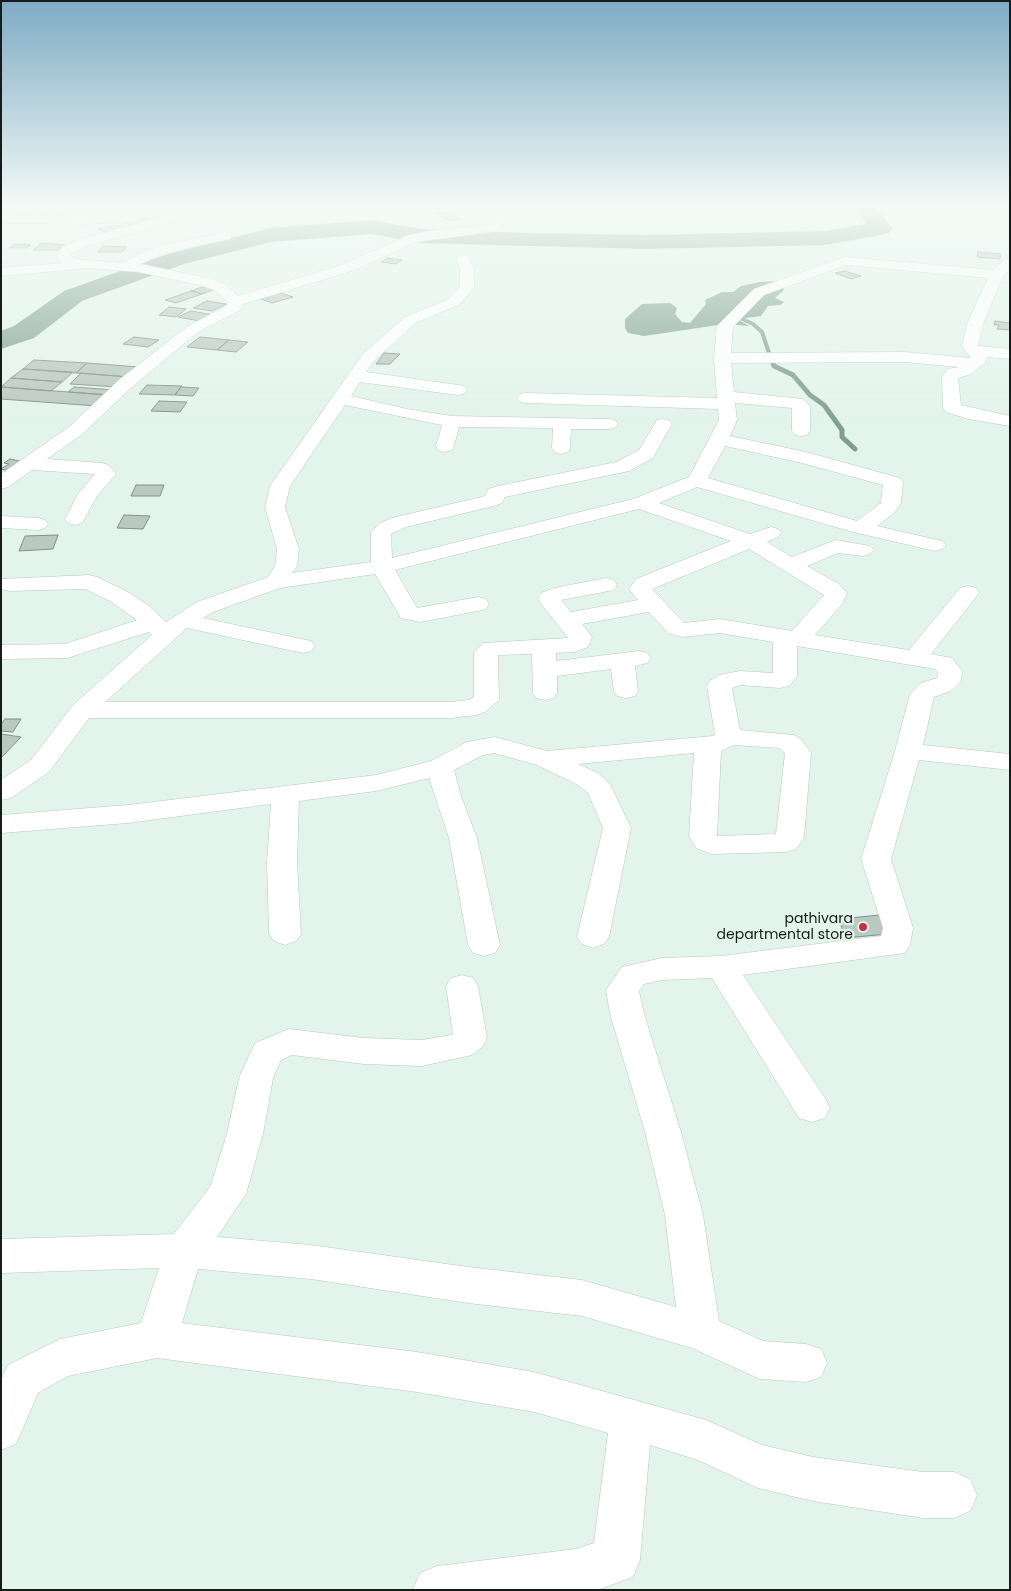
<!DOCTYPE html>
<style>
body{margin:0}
#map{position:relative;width:1011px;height:1591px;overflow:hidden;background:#e3f4ec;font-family:Poppins,sans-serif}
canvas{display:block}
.frame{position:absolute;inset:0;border:2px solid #161c19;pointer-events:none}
</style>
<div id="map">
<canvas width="1011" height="1591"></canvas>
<div class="frame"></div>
</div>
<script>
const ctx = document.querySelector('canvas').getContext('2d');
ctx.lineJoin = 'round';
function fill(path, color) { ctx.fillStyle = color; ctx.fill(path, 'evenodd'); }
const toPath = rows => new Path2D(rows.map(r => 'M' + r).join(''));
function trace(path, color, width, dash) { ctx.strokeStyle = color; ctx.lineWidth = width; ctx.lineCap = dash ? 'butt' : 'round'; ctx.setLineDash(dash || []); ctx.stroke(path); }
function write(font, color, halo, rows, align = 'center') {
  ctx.font = font + ' Poppins,sans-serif'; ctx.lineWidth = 4.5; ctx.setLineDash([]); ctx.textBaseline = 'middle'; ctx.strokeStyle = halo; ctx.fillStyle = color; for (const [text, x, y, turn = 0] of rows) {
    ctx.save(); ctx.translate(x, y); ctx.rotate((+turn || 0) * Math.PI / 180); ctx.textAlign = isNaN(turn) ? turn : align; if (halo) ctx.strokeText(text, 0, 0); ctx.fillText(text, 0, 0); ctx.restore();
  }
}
const water = toPath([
 [776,281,789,285,783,287,784,290,775,298,784,302,780,305,768,306,761,316,737,319,749,326,725,324,644,336,628,333,625,328,625,319,642,304,670,303,677,308,675,314,682,322,690,323,706,304,705,300,722,292,733,292,741,286,759,282]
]);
const streamFar1 = toPath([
 [740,318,753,324,762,332,770,356]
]);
const stream = toPath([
 [770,354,774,366,793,375,810,395,824,405,842,430,842,437,855,449]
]);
const river = toPath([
 [853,205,874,205,892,228,889,233,881,235,824,245,646,249,421,243,371,234,271,242,184,264,82,301,34,338,1,349,1,331,14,326,64,291,168,254,270,228,371,220,421,229,531,233,646,235,824,231,866,224,853,205]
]);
const building = toPath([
 [434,213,451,213,461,219,449,221,434,213],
 [144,218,154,222,134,226,124,222,144,218],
 [117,225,127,230,108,234,98,229,117,225],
 [42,243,65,245,58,250,33,250,42,243],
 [14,244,31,245,26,248,9,248,14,244],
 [103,246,127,247,122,252,98,252,103,246],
 [978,252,1001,254,1000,259,977,257,978,252],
 [387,258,402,260,396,264,381,262,387,258],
 [845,271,861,276,851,279,835,273,845,271],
 [208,285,218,288,202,294,191,291,208,285],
 [191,291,202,294,176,303,165,300,191,291],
 [278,292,293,297,272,303,258,298,278,292],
 [207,301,226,304,212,311,193,308,207,301],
 [169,307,186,309,176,317,159,315,169,307],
 [191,311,214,315,200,321,178,317,191,311],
 [995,321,1010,323,1010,330,997,329,999,325,994,325,995,321],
 [134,337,159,340,148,347,123,344,134,337],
 [200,337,229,340,217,350,187,347,200,337],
 [229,340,248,342,236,352,217,350,229,340],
 [384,353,400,354,390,364,376,364,384,353],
 [34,360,87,363,76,373,23,369,34,360],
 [87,363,139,367,129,377,76,373,87,363],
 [23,369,73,372,62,382,11,378,23,369],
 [81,373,129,377,118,387,70,384,81,373],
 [11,378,62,382,51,391,1,387,11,378],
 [147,385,182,386,175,395,139,394,147,385],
 [1,387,109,395,97,406,1,399,1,387],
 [74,387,115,390,109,395,68,392,74,387],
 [181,387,199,388,193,396,175,395,181,387],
 [159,401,187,402,180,412,151,411,159,401],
 [10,459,24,462,9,471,1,469,9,464,4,463,10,459],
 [136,485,164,485,160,496,131,496,136,485],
 [124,515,150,516,143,529,117,528,124,515],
 [58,535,53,549,19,551,25,536,58,535],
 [5,719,21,719,13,732,1,731,1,725,5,719],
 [1,734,21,737,1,758,1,734],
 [880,915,888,934,845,938,839,919,880,915]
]);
const minor = toPath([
 [196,205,211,205,196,216,90,245,72,253,71,256,76,259,122,263,155,247,225,232,230,233,232,236,230,239,164,253,141,264,209,278,224,284,238,296,342,265,406,236,427,231,489,225,505,205,518,205,498,231,416,242,352,271,243,304,240,310,198,332,132,387,81,435,47,459,102,463,109,465,116,474,97,496,82,523,75,525,68,523,65,519,78,494,95,474,32,470,8,487,1,489,1,474,69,427,120,379,188,326,228,305,228,302,214,290,200,285,138,272,88,268,1,276,1,268,63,263,56,257,62,247,80,239,188,210,196,205],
 [394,205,433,205,431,208,411,211,396,208,394,205],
 [132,214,138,218,136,221,86,224,1,223,1,215,132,214],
 [463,254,468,255,474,269,474,287,472,290,459,305,415,323,374,361,366,372,458,385,464,386,467,390,464,394,458,395,360,382,351,396,407,409,452,416,609,419,615,420,618,424,615,428,609,429,571,429,570,448,568,452,561,454,554,452,552,448,553,428,459,427,454,446,452,450,445,452,438,450,436,446,442,425,345,405,290,486,285,507,299,549,297,566,292,573,371,562,371,532,380,523,392,518,481,497,485,496,488,489,498,486,616,462,639,450,657,420,663,419,669,420,672,424,655,454,653,458,629,471,505,497,502,503,494,506,406,527,391,534,392,558,633,499,689,477,719,420,718,409,526,403,520,402,517,398,520,394,526,393,717,398,714,358,717,326,754,289,845,257,993,270,1003,260,1010,259,1010,269,1003,276,983,324,978,346,1010,349,1010,359,987,357,986,362,971,374,958,378,961,405,1010,416,1010,426,968,419,946,412,943,408,942,377,948,369,959,367,905,362,731,363,734,392,803,399,810,406,810,431,807,435,801,436,795,435,792,431,792,408,735,403,737,420,730,436,806,452,900,478,903,482,901,503,894,513,877,526,942,541,946,545,942,549,935,551,853,532,697,487,659,503,750,534,771,527,778,529,781,533,778,537,767,542,792,557,836,540,870,546,874,550,870,554,863,556,838,553,807,566,839,584,847,593,843,603,815,635,909,650,960,588,968,586,976,588,979,593,931,654,952,658,962,671,961,681,951,691,934,697,923,745,1010,754,1010,770,919,760,891,859,913,928,910,945,905,953,743,975,825,1098,830,1108,825,1118,812,1122,799,1118,712,978,662,980,644,984,639,991,644,1014,681,1132,703,1215,719,1321,763,1341,806,1344,821,1349,827,1363,821,1377,806,1382,760,1379,692,1348,582,1316,468,1303,311,1279,198,1269,182,1323,417,1352,534,1372,706,1420,762,1445,813,1457,923,1472,954,1472,970,1479,977,1495,970,1511,954,1518,923,1518,813,1501,758,1488,698,1460,650,1445,640,1560,633,1577,597,1590,413,1590,420,1573,437,1566,576,1549,594,1543,608,1433,534,1412,417,1392,157,1358,68,1376,38,1393,16,1444,1,1450,1,1380,8,1365,60,1339,141,1323,159,1268,1,1273,1,1239,174,1234,210,1187,227,1134,239,1078,255,1043,289,1029,364,1038,422,1040,451,1035,453,1034,446,986,451,978,462,975,473,978,478,986,487,1038,482,1047,472,1055,422,1066,364,1064,292,1055,281,1060,273,1078,263,1134,246,1194,217,1237,311,1245,468,1267,582,1280,676,1307,665,1215,645,1132,610,1014,606,990,622,967,662,958,721,956,881,936,883,928,861,859,895,751,910,694,921,683,937,678,938,672,935,669,797,646,797,676,789,686,780,688,740,685,732,688,740,730,794,735,802,740,811,753,804,838,796,849,786,852,712,854,696,848,689,836,694,753,578,764,598,773,610,784,631,828,609,937,604,944,593,948,582,944,577,937,603,828,588,793,578,785,537,765,494,753,483,755,454,770,461,796,477,838,500,945,495,953,484,956,473,953,468,945,449,838,429,778,376,791,299,801,297,862,301,934,296,941,285,945,274,941,269,934,267,862,271,804,128,823,1,833,1,815,128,805,376,775,431,761,467,742,495,737,547,751,713,736,715,735,707,686,710,681,719,675,740,671,773,673,773,642,720,633,682,637,668,633,649,612,582,624,592,637,588,647,574,652,556,653,556,661,639,651,647,653,651,658,647,663,635,666,638,691,635,696,626,698,617,696,614,691,611,669,557,676,557,693,554,698,545,700,536,698,533,693,532,654,498,655,499,700,485,712,476,715,451,718,89,718,49,772,11,798,1,800,1,780,31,760,73,705,152,635,149,632,67,658,1,659,1,645,65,644,137,620,110,601,85,589,9,591,1,589,1,579,89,575,97,577,126,591,149,606,166,622,197,602,268,577,275,566,277,549,265,507,270,486,362,355,405,317,449,299,460,286,460,269,456,258,463,254],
 [846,265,988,278,967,324,962,346,971,358,905,352,731,353,733,327,764,295,846,265],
 [725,446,802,463,883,485,881,503,857,521,708,478,725,446],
 [639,509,731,541,636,579,629,589,638,600,571,612,561,600,614,590,617,585,614,580,606,578,554,588,541,593,538,598,539,601,568,638,483,643,474,652,474,697,469,700,451,702,105,702,187,628,303,653,311,651,315,646,311,641,203,618,213,612,280,588,375,574,401,618,420,622,478,611,486,609,489,604,486,599,478,597,417,608,395,570,639,509],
 [749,549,824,595,792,631,720,619,684,623,652,589,749,549],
 [734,745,779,748,785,753,776,834,717,836,721,751,734,745],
 [1,516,38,518,45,520,48,524,45,528,38,530,1,528,1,516]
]);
const markers = [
 [863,927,5,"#c23242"]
];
const poiNames = [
 ["pathivara",853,919],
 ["departmental store",853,935]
];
fill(water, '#7f9e8f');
trace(streamFar1, '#7f9e8f', 4);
trace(stream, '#7f9e8f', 5);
fill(river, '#7f9e8f');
fill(building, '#b9c8c0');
trace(building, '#819089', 1);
trace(minor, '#b8c7c0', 1);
fill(minor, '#fff');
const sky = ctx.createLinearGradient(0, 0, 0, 428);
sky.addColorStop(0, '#7eabc4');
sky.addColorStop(0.48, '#f2faf6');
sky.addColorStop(1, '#f2faf600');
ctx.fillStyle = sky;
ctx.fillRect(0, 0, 1011, 428);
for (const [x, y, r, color] of markers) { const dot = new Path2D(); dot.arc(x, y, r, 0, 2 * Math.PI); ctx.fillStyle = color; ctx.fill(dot); trace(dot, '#e3f4ec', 2); }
write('14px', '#161c19', '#e3f4ec', poiNames, 'right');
</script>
